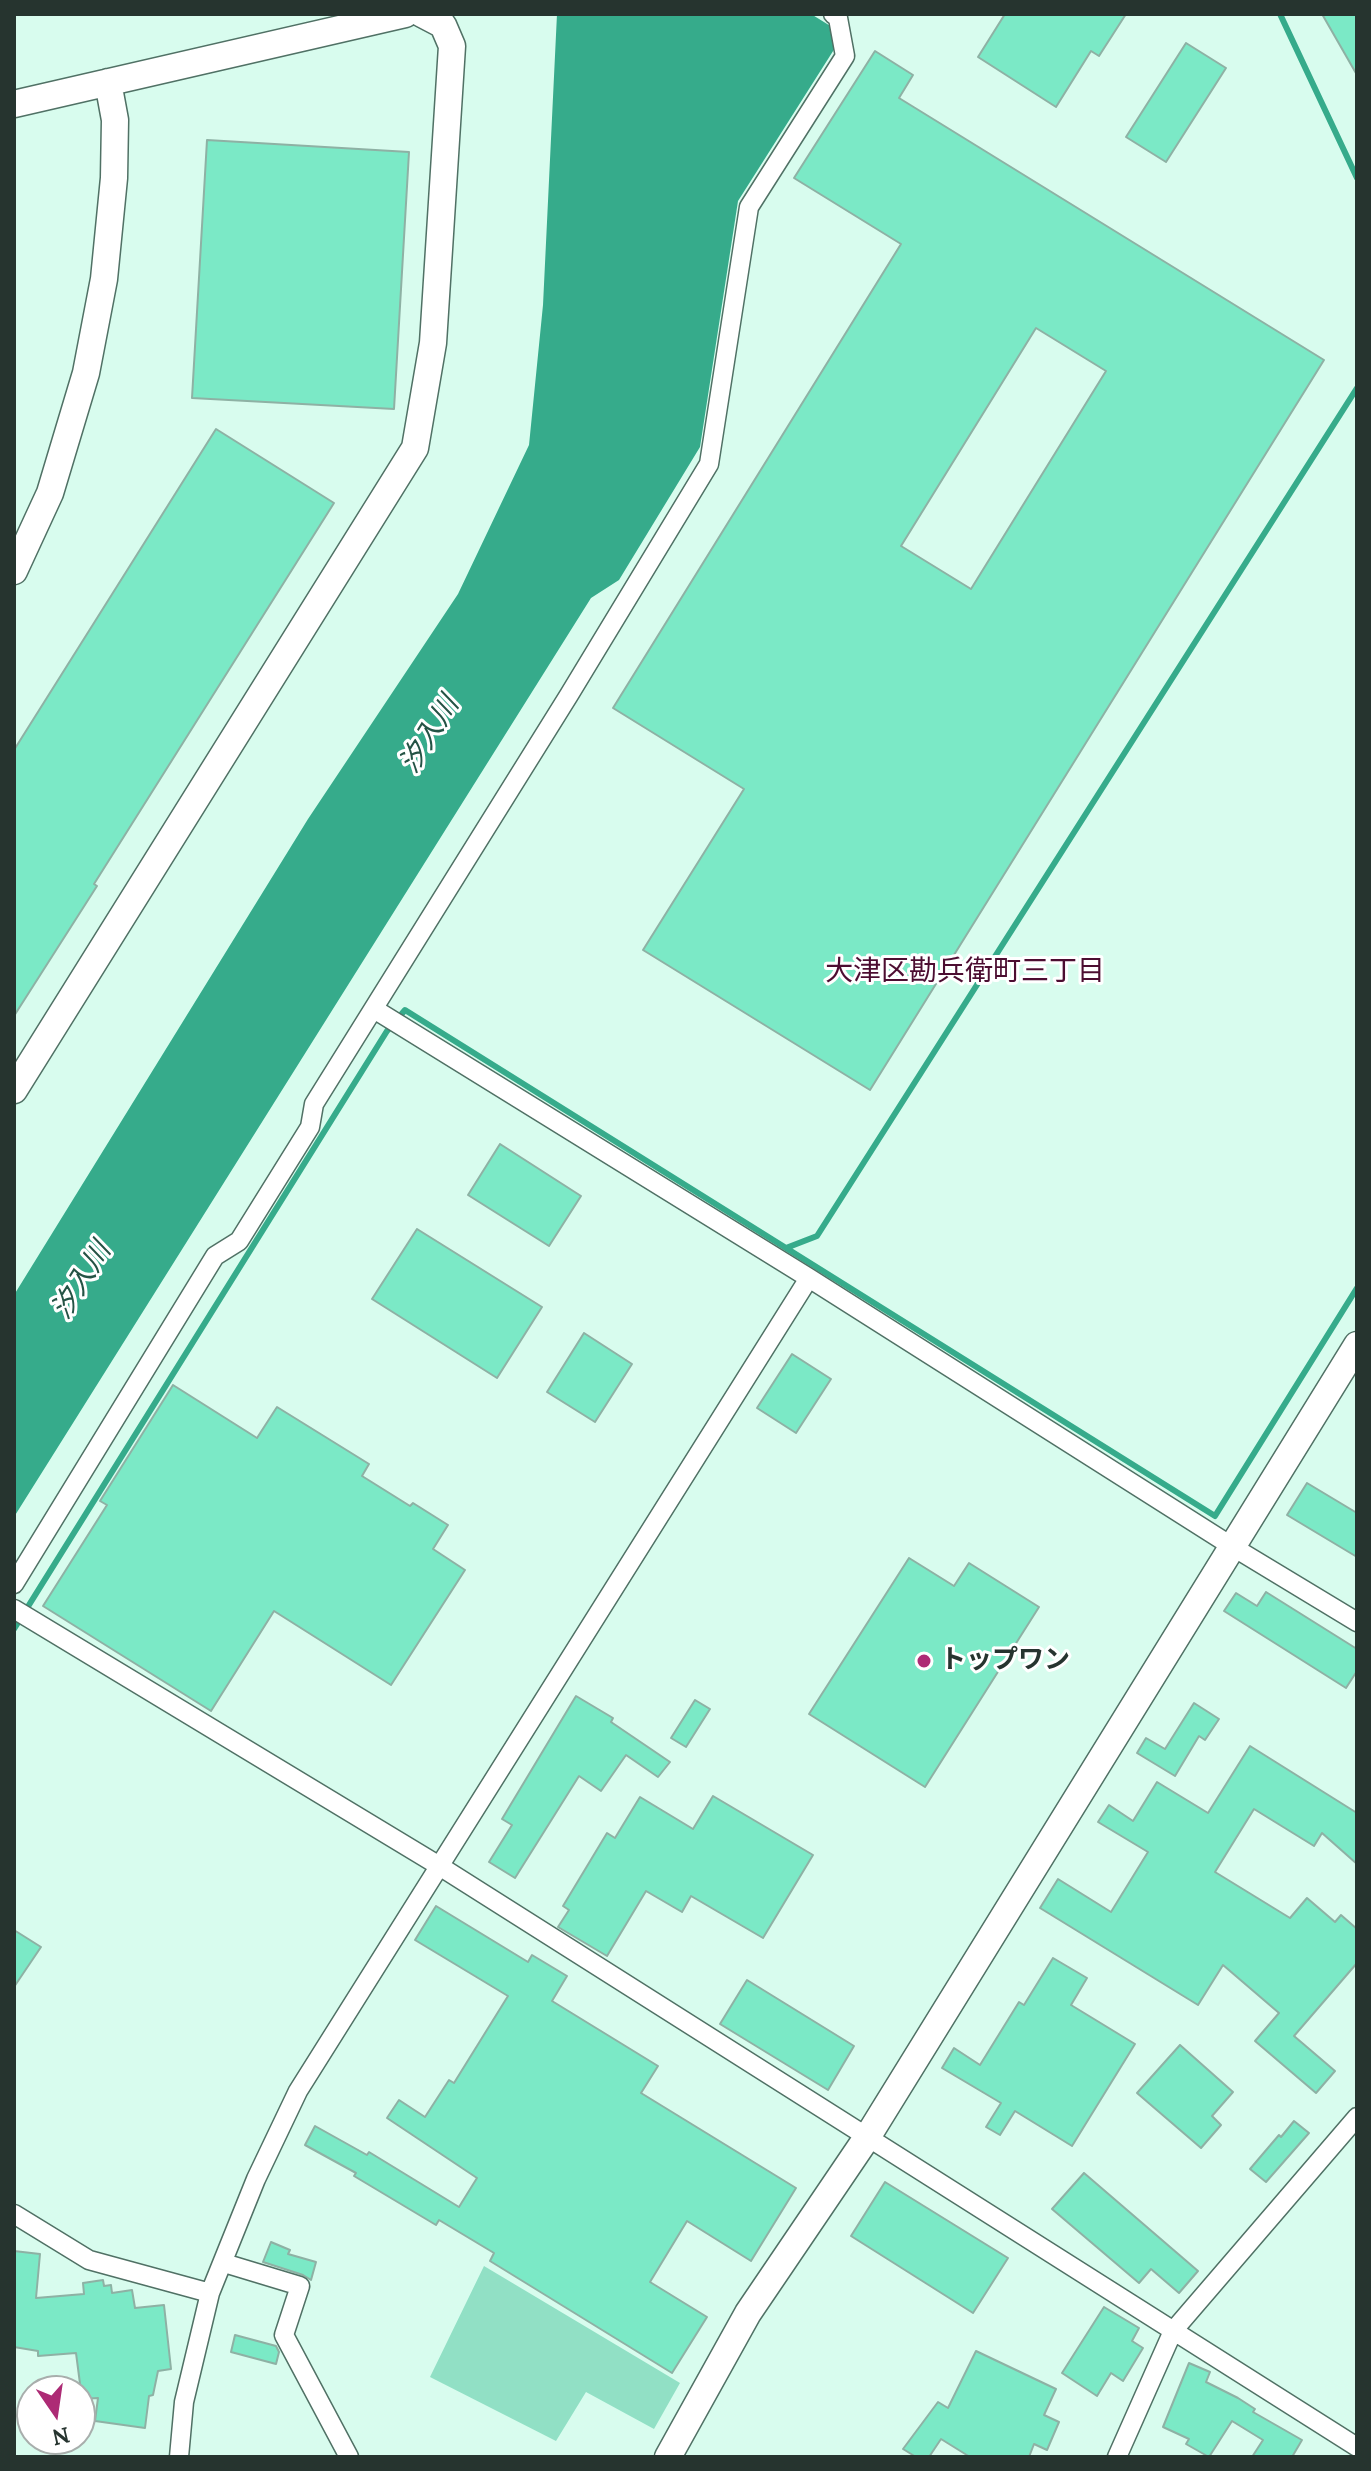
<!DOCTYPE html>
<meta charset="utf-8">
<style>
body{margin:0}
#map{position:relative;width:1371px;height:2471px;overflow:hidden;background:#d8fcee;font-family:Lora,serif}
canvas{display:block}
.frame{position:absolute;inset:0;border:16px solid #26342f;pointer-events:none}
.north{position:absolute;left:16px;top:2375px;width:80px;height:80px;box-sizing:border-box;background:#fff;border:2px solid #a8aeac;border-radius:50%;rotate:167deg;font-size:22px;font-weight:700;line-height:32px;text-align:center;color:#26342f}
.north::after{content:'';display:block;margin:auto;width:28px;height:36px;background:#ad2b75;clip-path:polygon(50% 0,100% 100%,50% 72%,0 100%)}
</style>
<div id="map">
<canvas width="1371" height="2471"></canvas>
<div class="frame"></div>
<div class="north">N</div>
</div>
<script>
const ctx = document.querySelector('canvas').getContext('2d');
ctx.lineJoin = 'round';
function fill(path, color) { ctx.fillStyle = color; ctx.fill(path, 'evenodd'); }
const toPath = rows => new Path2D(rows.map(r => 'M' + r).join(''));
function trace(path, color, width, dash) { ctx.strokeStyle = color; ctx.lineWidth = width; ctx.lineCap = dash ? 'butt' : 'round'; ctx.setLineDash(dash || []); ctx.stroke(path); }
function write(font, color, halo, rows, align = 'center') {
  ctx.font = font + ' Lora,"Noto Sans JP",serif'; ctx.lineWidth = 6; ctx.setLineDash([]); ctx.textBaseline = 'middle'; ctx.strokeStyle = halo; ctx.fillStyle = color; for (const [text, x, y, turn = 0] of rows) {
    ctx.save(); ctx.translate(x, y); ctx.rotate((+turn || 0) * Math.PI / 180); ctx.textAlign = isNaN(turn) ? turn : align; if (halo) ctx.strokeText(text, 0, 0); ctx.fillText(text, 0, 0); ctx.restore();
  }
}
const green = toPath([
 [484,2266,680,2383,654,2429,586,2392,556,2441,430,2377]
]);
const water = toPath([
 [557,14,811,14,832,27,835,48,738,201,700,447,619,580,591,598,14,1517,14,1295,308,819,458,594,529,445,543,305]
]);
const stream = toPath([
 [1280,14,1357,178],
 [786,1248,1215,1516,1357,1288],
 [14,1629,387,1031,405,1010,786,1248,817,1236,1357,388]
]);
const building = toPath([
 [1005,14,1126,14,1099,56,1091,51,1056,107,978,57,1005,14],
 [1322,14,1357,14,1357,75,1322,14],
 [1186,43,1226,68,1166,162,1126,137,1186,43],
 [875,51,913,75,899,98,1324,360,870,1090,643,950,744,789,613,708,901,244,794,178,875,51],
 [1036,328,1106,371,971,589,901,546,1036,328],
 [207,140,409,152,394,409,192,398,207,140],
 [216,429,334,503,94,884,97,886,14,1016,14,750,216,429],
 [500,1144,581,1196,549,1246,468,1195,500,1144],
 [417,1229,542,1307,497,1378,372,1299,417,1229],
 [584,1333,632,1364,595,1422,547,1392,584,1333],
 [792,1354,831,1379,796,1433,757,1408,792,1354],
 [173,1385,257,1438,277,1407,369,1464,362,1476,410,1506,413,1503,448,1525,433,1549,465,1570,391,1685,274,1611,211,1711,43,1606,107,1505,100,1501,173,1385],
 [1307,1483,1357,1513,1357,1557,1287,1515,1307,1483],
 [909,1558,954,1586,969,1563,1039,1607,925,1787,809,1714,909,1558],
 [1266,1592,1357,1649,1357,1671,1346,1688,1224,1611,1236,1593,1257,1606,1266,1592],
 [576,1696,613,1718,611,1722,670,1762,658,1777,626,1755,601,1791,579,1776,515,1878,489,1862,512,1825,502,1819,576,1696],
 [695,1700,710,1709,686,1747,671,1738,695,1700],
 [1194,1703,1219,1719,1205,1740,1199,1736,1175,1776,1137,1753,1146,1738,1165,1749,1194,1703],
 [1250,1746,1357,1813,1357,1864,1322,1833,1314,1846,1254,1809,1215,1872,1290,1918,1307,1898,1335,1922,1341,1915,1357,1929,1357,1963,1294,2036,1335,2071,1316,2093,1255,2041,1279,2013,1223,1965,1198,2005,1040,1908,1058,1879,1111,1912,1148,1852,1098,1822,1109,1805,1133,1821,1157,1782,1208,1813,1250,1746],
 [713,1796,813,1855,763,1938,691,1896,682,1912,646,1891,607,1956,558,1927,569,1910,563,1906,607,1833,615,1838,640,1797,693,1829,713,1796],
 [436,1906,528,1962,532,1955,567,1976,552,2001,658,2066,641,2093,796,2188,751,2261,687,2221,650,2282,707,2317,672,2373,490,2261,494,2253,439,2220,436,2225,354,2176,356,2173,305,2145,315,2126,367,2155,369,2152,459,2207,477,2178,387,2118,399,2100,425,2117,449,2080,454,2083,508,1996,415,1940,436,1906],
 [14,1930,41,1947,14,1987,14,1930],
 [1053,1958,1087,1978,1071,2005,1135,2044,1072,2146,1015,2111,1000,2135,986,2127,1001,2103,942,2068,954,2048,980,2065,1019,2002,1024,2005,1053,1958],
 [747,1980,854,2046,828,2090,720,2024,747,1980],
 [1180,2045,1233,2092,1212,2116,1221,2125,1201,2148,1137,2093,1180,2045],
 [1294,2121,1309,2133,1266,2182,1250,2169,1279,2135,1281,2137,1294,2121],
 [1084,2173,1198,2271,1179,2293,1151,2269,1139,2283,1052,2209,1084,2173],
 [885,2182,1008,2258,973,2313,851,2236,885,2182],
 [271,2242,290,2250,288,2254,316,2262,311,2280,303,2275,263,2262,271,2242],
 [14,2251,40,2254,36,2298,84,2294,83,2283,103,2280,104,2286,111,2285,112,2293,132,2290,135,2308,164,2305,171,2369,158,2371,153,2395,149,2396,145,2428,95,2421,98,2398,82,2399,76,2353,38,2356,38,2351,14,2347,14,2251],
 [1104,2307,1139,2328,1132,2341,1143,2348,1123,2381,1111,2373,1097,2396,1062,2373,1104,2307],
 [235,2335,276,2346,279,2352,276,2364,231,2352,235,2335],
 [976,2351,1056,2389,1044,2415,1059,2422,1047,2450,1034,2444,1029,2457,970,2457,941,2439,929,2457,916,2457,903,2449,938,2402,948,2408,976,2351],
 [1189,2363,1210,2372,1206,2382,1238,2398,1255,2409,1253,2412,1302,2440,1292,2457,1252,2457,1263,2440,1232,2421,1209,2457,1186,2444,1189,2439,1163,2427,1189,2363]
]);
const street = toPath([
 [374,1009,809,1278,1233,1547,1357,1622],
 [14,1584,215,1256,239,1241,310,1127,314,1104,569,695,709,464,749,207,845,56,838,18,833,14],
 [14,1609,441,1867,1357,2447],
 [14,2214,89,2260,210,2293],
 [224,2263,300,2286,284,2335,349,2457],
 [179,2457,184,2402,210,2293,256,2179,298,2091,809,1278],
 [1117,2457,1173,2331,1357,2117]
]);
const secondary = toPath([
 [14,104,405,14],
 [14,571,50,493,86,373,104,279,114,178,115,120,108,82],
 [14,1090,415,448,433,343,452,46,443,25,422,14],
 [668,2457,748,2313,868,2136,1357,1345]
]);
const markers = [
 [924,1661,8,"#ad2b75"]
];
const poiNames = [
 ["トップワン",940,1661]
];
const waterNames = [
 ["汐入川",430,735,-58],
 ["汐入川",82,1281,-58]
];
const neighbourhoodNames = [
 ["大津区勘兵衛町三丁目",965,972]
];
fill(green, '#91e0c5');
fill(water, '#36ab8b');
trace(stream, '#36ab8b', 6);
fill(building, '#7be9c6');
trace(building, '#8eb1a4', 2);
trace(street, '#507165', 21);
trace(secondary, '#507165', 29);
trace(street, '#fff', 18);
trace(secondary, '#fff', 26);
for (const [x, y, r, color] of markers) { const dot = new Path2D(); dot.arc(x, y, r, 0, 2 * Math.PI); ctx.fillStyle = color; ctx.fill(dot); trace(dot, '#fff', 3); }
write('bold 26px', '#26342f', '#fff', poiNames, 'left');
write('italic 28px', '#245345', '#fff', waterNames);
write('28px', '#4c0d31', '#fff', neighbourhoodNames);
</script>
